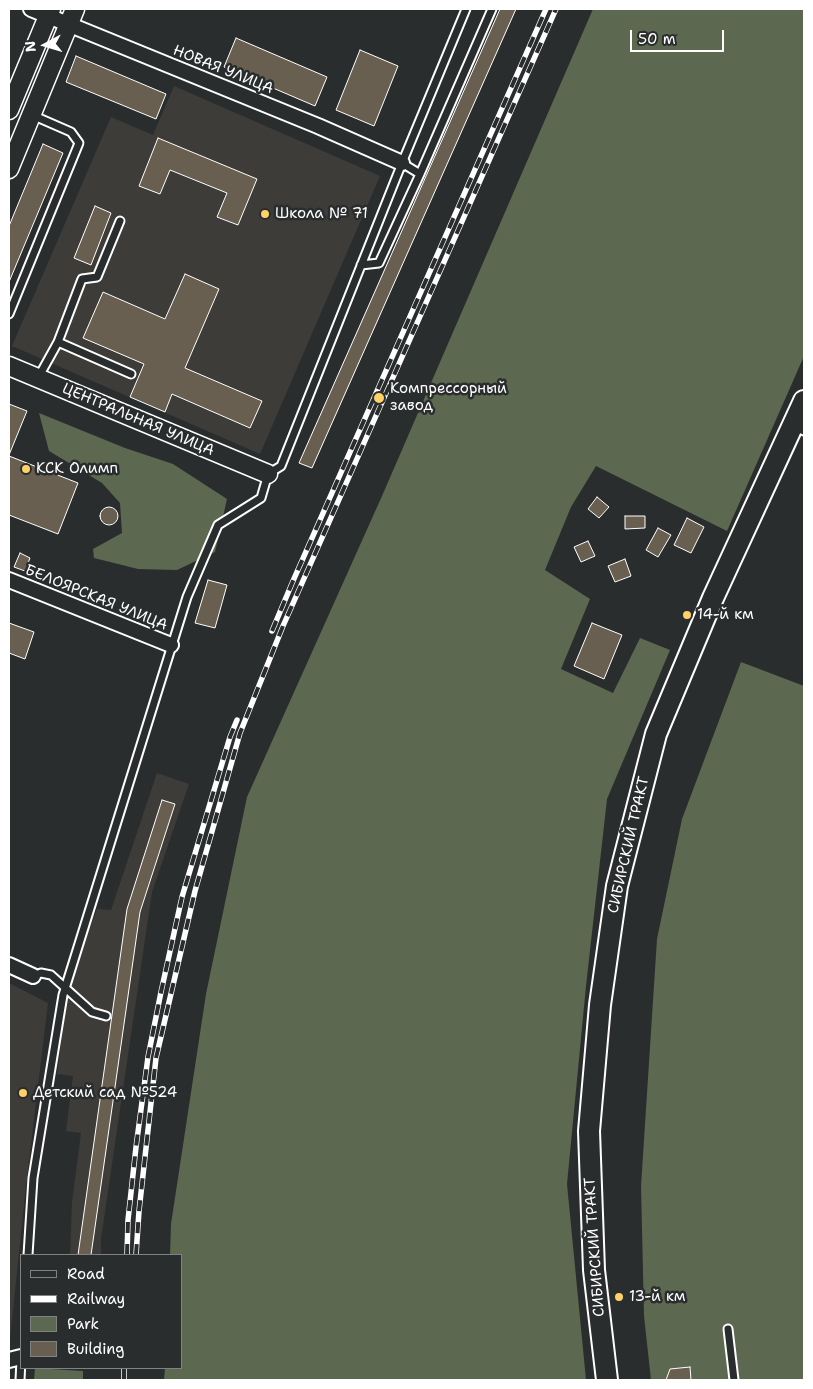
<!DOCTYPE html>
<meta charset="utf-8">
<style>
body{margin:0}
#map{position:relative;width:813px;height:1389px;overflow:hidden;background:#2a2d2e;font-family:"Shantell Sans",sans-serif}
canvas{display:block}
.frame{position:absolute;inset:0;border:10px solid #fff;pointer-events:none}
.legend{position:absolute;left:20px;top:1254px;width:162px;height:115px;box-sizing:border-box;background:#2a2d2e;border:1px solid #7f8182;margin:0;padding:6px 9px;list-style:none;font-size:15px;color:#fff}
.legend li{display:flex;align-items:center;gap:10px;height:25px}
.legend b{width:25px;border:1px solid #7f8182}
.north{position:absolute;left:20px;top:20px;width:50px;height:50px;-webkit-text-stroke:4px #2a2d2e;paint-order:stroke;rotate:264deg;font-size:14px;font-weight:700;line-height:20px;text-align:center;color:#fff}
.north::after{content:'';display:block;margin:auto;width:18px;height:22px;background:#fff;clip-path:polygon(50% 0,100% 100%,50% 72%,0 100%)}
.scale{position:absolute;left:630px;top:30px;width:94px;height:22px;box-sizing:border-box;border:2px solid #fff;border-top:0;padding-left:6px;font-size:15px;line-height:18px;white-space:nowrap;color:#fff;-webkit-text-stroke:4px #2a2d2e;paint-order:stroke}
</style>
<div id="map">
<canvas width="813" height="1389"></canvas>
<div class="frame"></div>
<ul class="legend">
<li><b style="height:6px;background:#2a2d2e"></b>Road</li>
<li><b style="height:6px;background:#fff"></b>Railway</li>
<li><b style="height:14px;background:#5c6850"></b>Park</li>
<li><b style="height:14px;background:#695f50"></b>Building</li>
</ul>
<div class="north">N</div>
<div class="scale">50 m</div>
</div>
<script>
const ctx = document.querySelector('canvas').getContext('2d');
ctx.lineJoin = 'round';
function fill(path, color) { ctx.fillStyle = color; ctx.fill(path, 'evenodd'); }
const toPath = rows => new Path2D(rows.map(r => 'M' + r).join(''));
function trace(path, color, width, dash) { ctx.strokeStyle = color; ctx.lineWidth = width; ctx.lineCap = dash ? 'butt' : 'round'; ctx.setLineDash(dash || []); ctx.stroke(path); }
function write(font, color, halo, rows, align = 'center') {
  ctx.font = font + ' "Shantell Sans",sans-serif'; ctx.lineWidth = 5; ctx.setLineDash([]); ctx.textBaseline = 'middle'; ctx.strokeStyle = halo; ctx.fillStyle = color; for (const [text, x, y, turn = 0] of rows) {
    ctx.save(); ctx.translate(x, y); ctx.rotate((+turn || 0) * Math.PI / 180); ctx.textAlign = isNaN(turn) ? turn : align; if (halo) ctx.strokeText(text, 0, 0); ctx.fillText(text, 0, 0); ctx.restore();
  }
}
const built = toPath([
 [174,86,380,176,260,454,12,346,111,117,153,135],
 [157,773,189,784,152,892,101,1239,101,1255,70,1255,72,1202,81,1133,66,1131,73,1076,57,1074,69,983,97,909,111,910],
 [9,983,48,1003,26,1186,10,1339]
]);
const green = toPath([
 [593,9,804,9,804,356,727,531,596,466,571,507,545,570,590,599,561,669,613,693,640,638,670,650,607,799,586,986,567,1184,586,1380,164,1380,165,1368,181,1368,181,1255,170,1255,171,1224,206,994,247,797,382,496],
 [39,413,125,448,173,464,227,499,215,552,177,570,138,569,94,558,93,549,122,533,120,503,102,483,49,451],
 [741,662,804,686,804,1380,651,1380,644,1316,641,1186,657,939,682,819],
 [35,1368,83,1371,83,1380,34,1380]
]);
const building = toPath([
 [500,9,516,9,312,468,299,463,500,9],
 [236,38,327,77,315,106,224,67,236,38],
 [360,50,398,66,374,126,336,110,360,50],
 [76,56,166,94,156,119,66,82,76,56],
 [158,138,257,179,238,225,217,217,227,193,170,170,160,194,139,186,158,138],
 [43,144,63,153,9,282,9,226,43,144],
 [95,206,111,213,91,265,74,258,95,206],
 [185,274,219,289,185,368,262,401,250,428,172,394,165,412,130,397,144,364,83,338,103,292,165,319,185,274],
 [9,404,27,411,9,455,9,404],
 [9,456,78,483,58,534,9,515,9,456],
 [597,497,609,507,599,518,588,509,597,497],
 '100 516a9 9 0 1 1 18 0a9 9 0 1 1-18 0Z',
 [625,516,645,516,645,528,625,529,625,516],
 [687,518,704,527,691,553,674,545,687,518],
 [658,528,671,535,658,557,646,550,658,528],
 [588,541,595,556,581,562,574,547,588,541],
 [20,553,30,558,25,571,14,567,20,553],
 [625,559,631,576,615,582,608,566,625,559],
 [208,580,227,585,215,628,195,623,208,580],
 [9,623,34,632,25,659,9,653,9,623],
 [592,623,622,635,604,679,574,666,592,623],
 [162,800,175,804,140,912,91,1255,78,1255,127,909,162,800],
 [690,1367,691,1380,666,1380,670,1369,690,1367]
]);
const service = toPath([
 [402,163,420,174],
 [361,265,379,263,420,174,492,9],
 [9,314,79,143,71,132,32,115],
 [58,342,131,374],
 [38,378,58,342,82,279,97,277,120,221],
 [793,426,804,431],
 [33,976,41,973,51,975,92,1012,106,1016],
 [28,1255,33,1178,63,995,187,597,218,525,261,498,268,474,281,466,402,163,466,9],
 [728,1329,734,1380],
 [20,1380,21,1360]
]);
const minor = toPath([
 [31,9,318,126,402,163],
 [9,580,171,645],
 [9,965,33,976],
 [9,1360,21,1357]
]);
const tertiary = toPath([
 [9,110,51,9],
 [9,169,75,9],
 [9,366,268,474]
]);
const secondary = toPath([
 [607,1380,594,1270,589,1131,600,1005,617,886,656,734,713,598,804,401]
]);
const rail = toPath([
 [272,631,293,581,546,9],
 [127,1255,128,1220,136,1147,148,1057,161,992,182,897,230,737,237,720],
 [136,1255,139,1211,156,1058,195,891,240,733,283,626,556,9],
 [124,1380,124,1368]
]);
const markers = [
 [265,214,5,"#ffd166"],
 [379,398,6,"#ffd166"],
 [26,469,5,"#ffd166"],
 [687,615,5,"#ffd166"],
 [23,1093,5,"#ffd166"],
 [619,1297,5,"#ffd166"]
];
const streetNames = [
 ["НОВАЯ УЛИЦА",223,70,22],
 ["ЦЕНТРАЛЬНАЯ УЛИЦА",138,420,23],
 ["БЕЛОЯРСКАЯ УЛИЦА",96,598,22],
 ["СИБИРСКИЙ ТРАКТ",629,845,-77],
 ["СИБИРСКИЙ ТРАКТ",595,1247,-94]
];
const poiNames = [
 ["Школа № 71",275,214],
 ["Компрессорный",390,389],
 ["завод",390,406],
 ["КСК Олимп",36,469],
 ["14-й км",697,615],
 ["Детский сад №524",33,1093],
 ["13-й км",629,1297]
];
fill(built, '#3d3c38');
fill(green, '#5c6850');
fill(building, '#695f50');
trace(building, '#fff', 1);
trace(service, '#fff', 11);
trace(minor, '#fff', 18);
trace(tertiary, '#fff', 21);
trace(secondary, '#fff', 24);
trace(service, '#2a2d2e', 7);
trace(minor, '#2a2d2e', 14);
trace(tertiary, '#2a2d2e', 18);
trace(secondary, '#2a2d2e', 20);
trace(rail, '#fff', 5.5);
trace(rail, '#2a2d2e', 4, [11]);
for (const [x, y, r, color] of markers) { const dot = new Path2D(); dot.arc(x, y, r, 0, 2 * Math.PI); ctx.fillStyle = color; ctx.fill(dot); trace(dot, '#2a2d2e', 2); }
write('15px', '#fff', '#2a2d2e', streetNames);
write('15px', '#fff', '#2a2d2e', poiNames, 'left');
</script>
